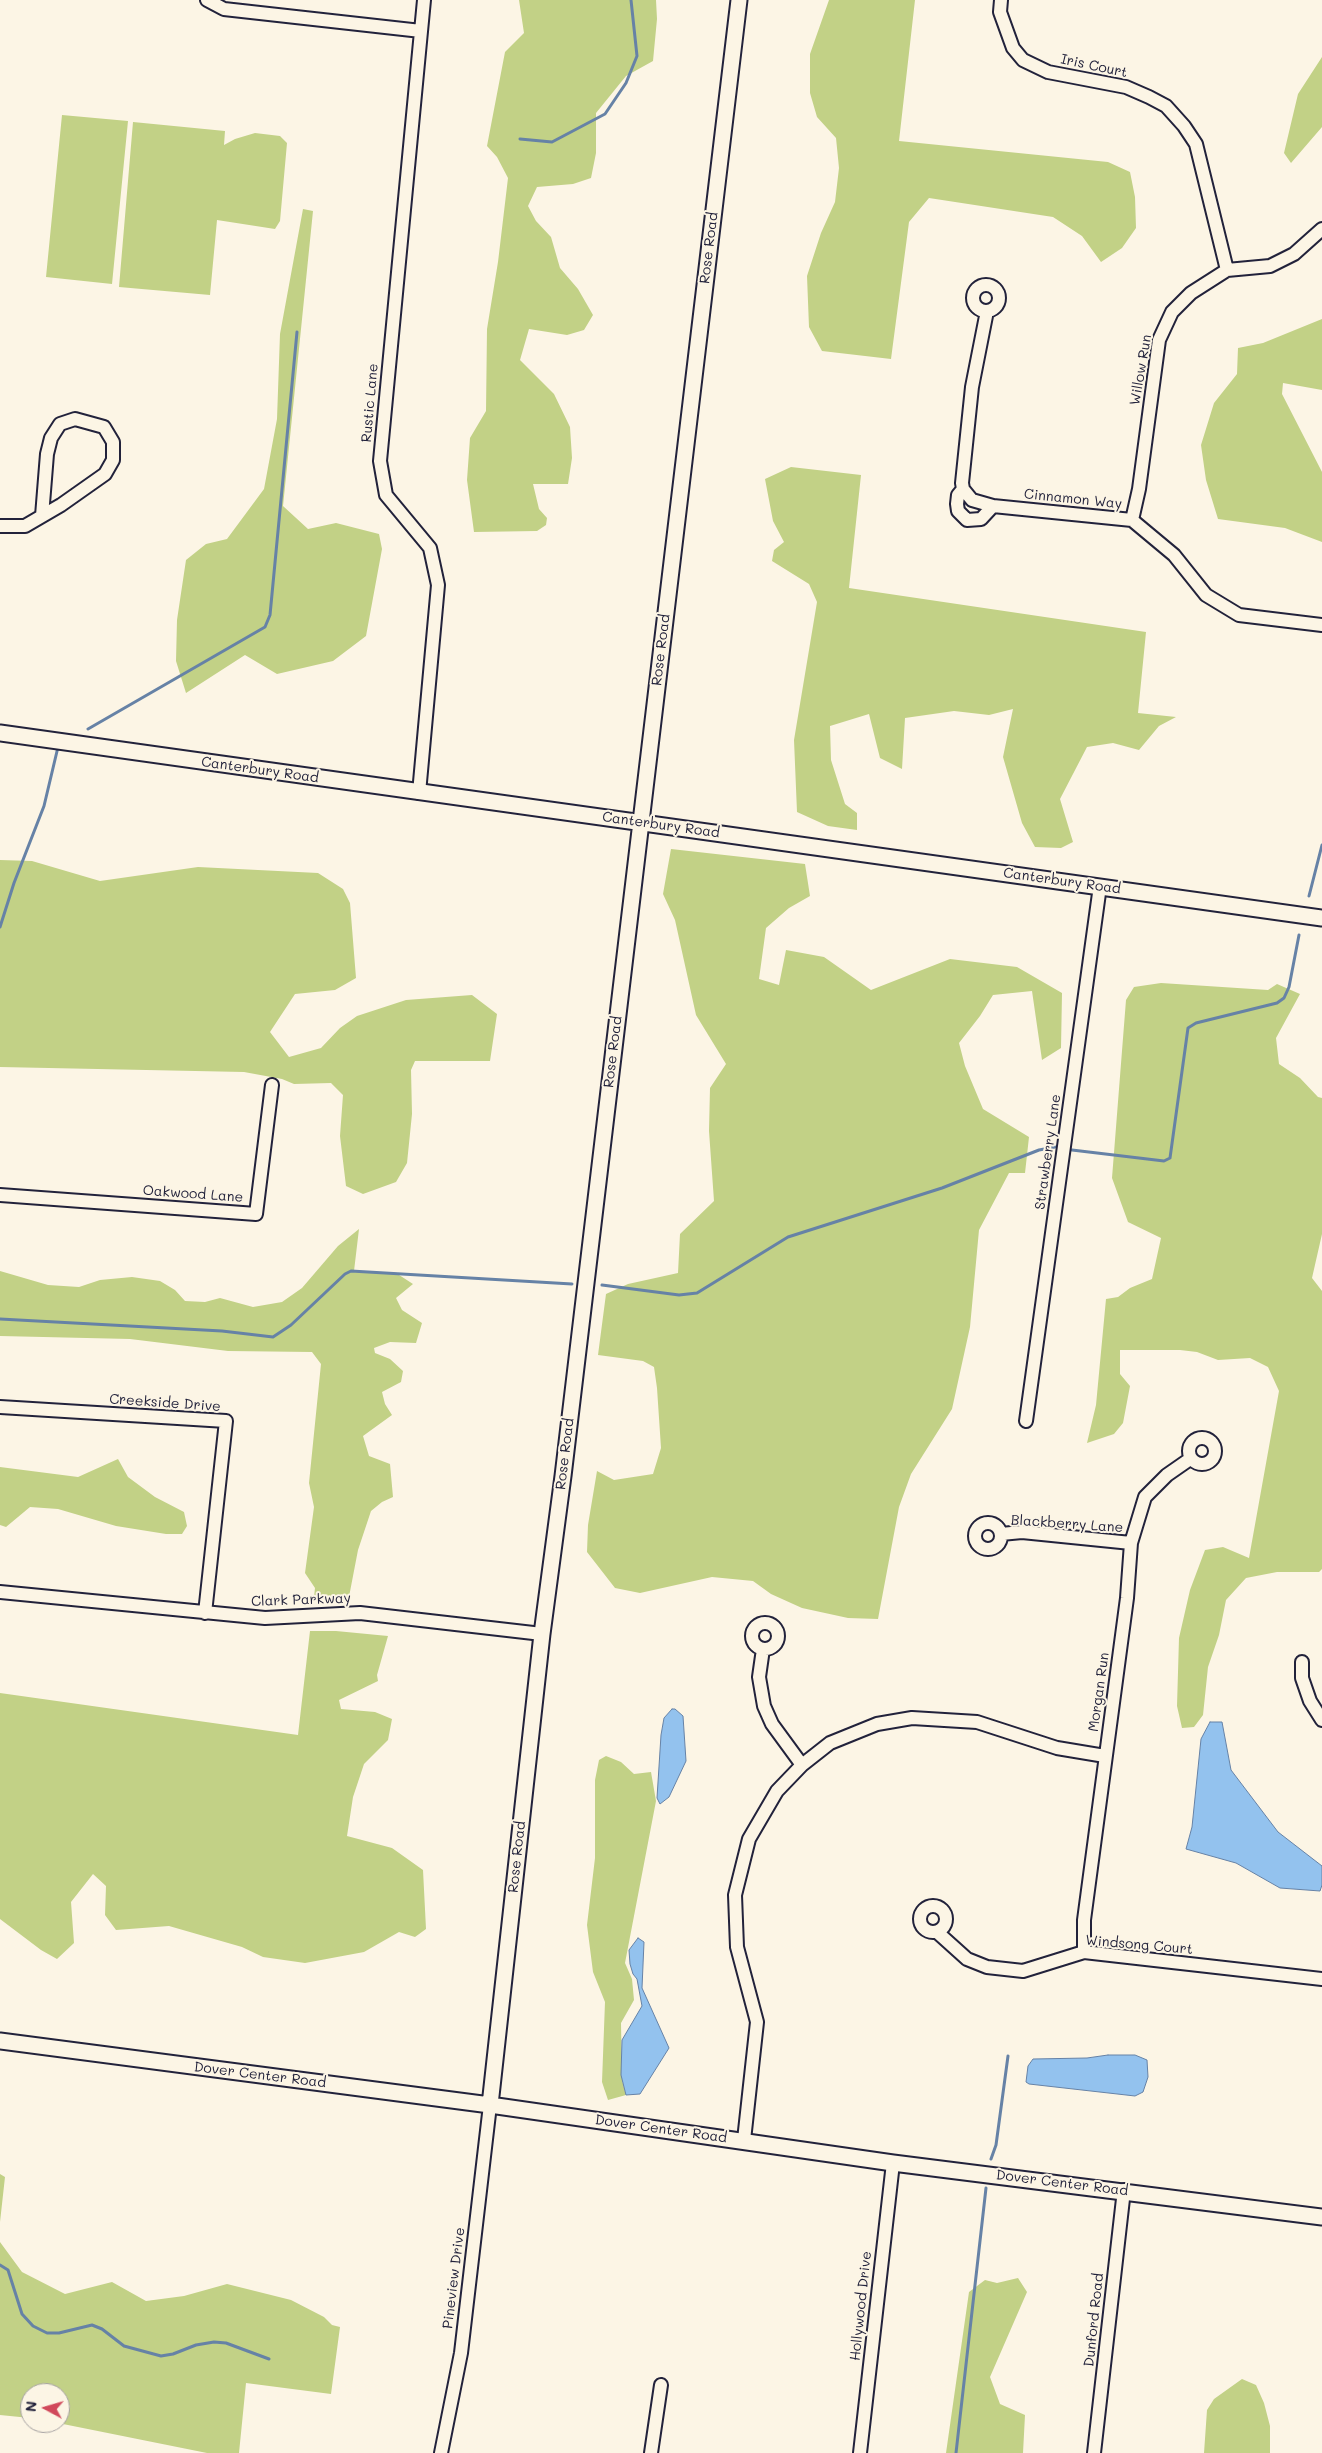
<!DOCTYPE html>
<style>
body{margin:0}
#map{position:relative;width:1322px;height:2453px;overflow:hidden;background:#fcf5e5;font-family:Mali,sans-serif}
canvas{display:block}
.north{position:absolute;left:20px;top:2383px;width:50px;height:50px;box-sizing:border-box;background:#fcf5e5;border:1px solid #a5a1a1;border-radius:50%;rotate:276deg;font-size:14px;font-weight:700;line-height:20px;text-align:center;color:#22223b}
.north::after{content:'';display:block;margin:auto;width:18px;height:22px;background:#d1495b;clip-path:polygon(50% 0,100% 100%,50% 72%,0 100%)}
</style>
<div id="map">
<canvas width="1322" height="2453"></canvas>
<div class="north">N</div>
</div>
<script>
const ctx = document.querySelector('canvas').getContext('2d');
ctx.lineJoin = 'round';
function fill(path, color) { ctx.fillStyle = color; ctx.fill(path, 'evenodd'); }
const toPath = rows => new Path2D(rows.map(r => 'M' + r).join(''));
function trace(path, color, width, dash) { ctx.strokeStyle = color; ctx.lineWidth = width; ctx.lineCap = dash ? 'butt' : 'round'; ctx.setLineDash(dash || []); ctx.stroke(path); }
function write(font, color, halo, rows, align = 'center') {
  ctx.font = font + ' Mali,sans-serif'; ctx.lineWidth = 4; ctx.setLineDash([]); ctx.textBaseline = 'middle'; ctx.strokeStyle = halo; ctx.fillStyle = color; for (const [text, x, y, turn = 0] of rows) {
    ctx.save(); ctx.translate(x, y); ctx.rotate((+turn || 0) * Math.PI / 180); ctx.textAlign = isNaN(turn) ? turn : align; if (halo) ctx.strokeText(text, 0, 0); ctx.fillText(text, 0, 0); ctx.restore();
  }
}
const green = toPath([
 [519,0,656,0,657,19,653,61,626,76,596,113,596,153,591,178,573,184,537,187,528,206,536,221,551,237,560,268,578,289,593,315,584,330,567,335,529,329,520,360,554,394,570,427,572,458,568,484,533,484,539,509,547,518,546,525,537,531,474,532,467,480,470,438,486,411,487,329,498,262,508,178,497,157,487,146,505,52,524,33],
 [829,0,915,0,899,141,1108,162,1130,172,1135,197,1136,228,1122,248,1101,262,1082,236,1053,217,929,198,909,222,891,359,822,351,809,327,807,276,821,233,835,202,839,168,836,138,817,117,810,93,810,54],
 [1322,57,1322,127,1291,163,1284,153,1298,94],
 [62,115,128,121,112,284,46,277],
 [133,122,225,131,224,145,235,139,255,133,280,136,287,143,280,221,275,229,217,220,210,295,119,287],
 [303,209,313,211,283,506,308,529,336,523,379,534,382,549,366,636,333,661,277,674,245,655,186,693,176,661,177,620,186,560,206,544,227,539,264,489,277,419,280,334],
 [1322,319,1322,390,1283,383,1282,394,1322,472,1322,542,1285,528,1218,519,1206,480,1201,445,1214,403,1237,374,1238,348,1263,343],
 [791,467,861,475,849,588,1146,632,1138,713,1176,717,1159,726,1139,750,1113,743,1087,747,1060,799,1073,842,1061,848,1035,847,1022,823,1003,757,1013,709,989,715,954,711,905,718,902,769,880,758,869,714,830,726,831,760,845,804,857,813,857,830,828,826,797,812,794,740,817,602,809,584,772,561,774,550,784,542,773,521,765,479],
 [671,849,805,864,810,896,789,908,766,928,759,979,779,985,786,950,824,957,871,990,950,959,1017,967,1062,993,1061,1048,1042,1060,1032,991,993,995,980,1016,959,1043,965,1066,983,1109,1029,1137,1025,1173,1009,1173,979,1230,970,1327,952,1409,911,1474,899,1507,878,1619,848,1618,802,1608,771,1594,753,1581,712,1577,640,1593,615,1588,587,1552,588,1525,597,1471,614,1480,653,1474,661,1448,657,1388,654,1367,643,1361,598,1355,606,1294,628,1284,678,1273,680,1234,714,1201,709,1131,710,1088,726,1064,696,1015,675,920,663,894],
 [0,860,32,861,100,881,198,867,318,873,343,889,350,903,356,978,335,990,295,994,270,1032,289,1057,321,1048,340,1028,357,1016,406,1000,472,995,497,1014,490,1061,415,1061,411,1070,412,1114,407,1163,396,1182,363,1194,346,1186,340,1136,343,1095,331,1083,294,1084,282,1079,244,1072,0,1067],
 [1161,983,1268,990,1277,984,1300,994,1276,1038,1279,1064,1300,1078,1318,1097,1322,1098,1322,1234,1312,1278,1322,1291,1322,1569,1319,1572,1277,1572,1246,1578,1226,1600,1219,1635,1208,1667,1203,1715,1194,1727,1182,1728,1177,1706,1179,1638,1190,1590,1205,1550,1223,1547,1249,1558,1279,1391,1268,1367,1250,1358,1218,1360,1197,1352,1180,1350,1120,1350,1120,1374,1130,1386,1123,1423,1114,1434,1087,1443,1096,1405,1106,1299,1118,1297,1130,1288,1152,1279,1161,1238,1128,1222,1112,1178,1126,1000,1134,987],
 [359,1229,354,1271,396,1273,413,1284,396,1298,402,1310,422,1323,416,1343,390,1342,374,1348,375,1353,390,1359,403,1371,401,1382,382,1392,385,1404,392,1415,363,1436,369,1456,390,1464,393,1497,382,1502,371,1511,358,1550,348,1602,314,1597,315,1588,305,1573,314,1507,309,1483,321,1364,312,1352,228,1351,130,1339,0,1336,0,1271,48,1285,79,1287,100,1280,132,1277,160,1281,175,1290,185,1301,205,1302,220,1298,253,1307,282,1302,302,1288,338,1246],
 [118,1459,128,1477,155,1497,184,1512,187,1526,182,1534,166,1534,116,1526,58,1509,30,1507,6,1527,0,1525,0,1467,78,1477],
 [310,1631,336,1631,388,1636,377,1675,378,1681,339,1700,341,1709,375,1712,392,1719,388,1740,364,1764,353,1797,347,1836,392,1848,423,1870,426,1929,415,1937,399,1932,364,1952,305,1963,263,1957,242,1947,169,1926,116,1930,105,1915,106,1886,93,1874,71,1902,74,1943,57,1959,41,1950,0,1919,0,1693,298,1735],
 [606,1756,621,1762,634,1774,651,1772,656,1801,625,1963,632,1979,634,2000,621,2023,622,2080,626,2095,608,2100,602,2082,605,2002,593,1972,587,1925,595,1858,595,1780,599,1760],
 [0,2174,5,2177,0,2222],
 [0,2242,22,2272,65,2294,112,2282,146,2301,184,2296,227,2284,291,2300,324,2317,332,2325,340,2327,331,2394,246,2383,239,2453,207,2453,58,2423,60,2423,60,2393,30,2393,30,2418,0,2415],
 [1018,2278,1027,2292,990,2377,1000,2404,1025,2415,1023,2453,946,2453,969,2292,985,2280,997,2283],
 [1242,2379,1256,2385,1264,2403,1270,2426,1270,2453,1204,2453,1207,2410,1214,2399]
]);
const water = toPath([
 [672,1709,675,1709,683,1716,686,1761,669,1797,660,1804,657,1798,661,1735,664,1718,672,1709],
 [1210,1722,1222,1722,1231,1770,1278,1832,1322,1866,1322,1885,1320,1891,1280,1888,1236,1863,1186,1849,1192,1827,1201,1739,1210,1722],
 [638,1938,644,1942,642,1988,669,2048,640,2094,626,2095,621,2075,622,2040,642,2006,637,1979,633,1974,630,1964,629,1950,638,1938],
 [1108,2055,1135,2055,1147,2060,1148,2077,1143,2092,1135,2096,1029,2084,1026,2082,1028,2066,1033,2059,1087,2058,1108,2055]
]);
const stream = toPath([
 [520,139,552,142,605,114,626,83,637,56,631,0],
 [88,729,265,627,270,615,297,332],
 [1309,896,1322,845],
 [0,927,14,883,44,806,58,747],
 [1072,1150,1164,1161,1170,1158,1188,1028,1196,1023,1277,1003,1284,998,1289,987,1299,935],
 [602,1285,679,1295,697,1293,788,1237,942,1188,1039,1150,1055,1147],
 [0,1319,222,1331,273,1337,291,1325,345,1274,351,1271,572,1284],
 [991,2159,996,2145,1008,2056],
 [0,2265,8,2270,22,2314,33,2326,47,2333,59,2333,92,2325,102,2329,124,2346,161,2356,173,2354,196,2345,214,2342,226,2343,269,2359],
 [956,2453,986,2188]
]);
const minor = toPath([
 [207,0,224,9,421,31],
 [1001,0,1000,12,1013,48,1023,60,1048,72,1126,87,1149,97,1166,106,1184,126,1196,144,1227,270],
 '973 298a13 13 0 1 1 26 0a13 13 0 1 1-26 0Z',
 [987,311,972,387,962,483,963,489,972,500,993,506,1132,520,1174,555,1206,595,1239,615,1322,625],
 [963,489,958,495,957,504,958,511,967,520,981,519,993,506],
 [1132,520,1139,489,1159,340,1172,312,1191,293,1227,270,1270,266,1294,254,1322,229],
 [0,526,25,526,61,505,105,474,113,460,113,442,104,427,75,419,60,424,51,438,47,454,42,516],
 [419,793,438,585,430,548,386,495,380,461,424,0],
 [0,1195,256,1214,272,1085],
 [0,1407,226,1421,205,1613],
 [1026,1421,1100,886],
 '1189 1451a13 13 0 1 1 26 0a13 13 0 1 1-26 0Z',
 '975 1536a13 13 0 1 1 26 0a13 13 0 1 1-26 0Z',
 [1001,1534,1022,1532,1131,1543],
 [0,1592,265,1618,360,1613,542,1634],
 '752 1636a13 13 0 1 1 26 0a13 13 0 1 1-26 0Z',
 [763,1649,759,1677,764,1706,772,1724,802,1765],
 [1302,1662,1302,1678,1310,1701,1322,1720],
 '920 1919a13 13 0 1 1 26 0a13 13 0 1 1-26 0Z',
 [937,1932,967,1959,987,1967,1023,1971,1084,1952,1322,1979],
 [1084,1952,1084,1920,1127,1598,1131,1543,1145,1497,1167,1475,1190,1459],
 [744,2140,757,2022,737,1947,735,1895,749,1839,777,1791,802,1765,830,1743,877,1724,912,1718,977,1722,1057,1748,1105,1756],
 [441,2453,461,2353,490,2105],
 [651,2453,661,2385],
 [860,2453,893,2163],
 [1094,2453,1124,2190]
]);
const tertiary = toPath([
 [0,733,1322,918],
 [0,2041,490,2105,893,2163,1322,2217],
 [490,2105,542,1634,563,1476,739,0]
]);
const streetNames = [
 ["Iris Court",1094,66,12],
 ["Rose Road",709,248,-83],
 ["Willow Run",1141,370,-80],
 ["Rustic Lane",370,403,-85],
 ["Cinnamon Way",1073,499,6],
 ["Rose Road",661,650,-83],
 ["Canterbury Road",260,770,8],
 ["Canterbury Road",661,825,8],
 ["Canterbury Road",1062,881,8],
 ["Rose Road",613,1052,-83],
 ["Strawberry Lane",1048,1152,-82],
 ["Oakwood Lane",193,1194,4],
 ["Creekside Drive",165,1403,4],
 ["Rose Road",565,1454,-83],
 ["Blackberry Lane",1067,1524,4],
 ["Clark Parkway",301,1600,-2],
 ["Morgan Run",1099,1692,-82],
 ["Rose Road",517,1857,-84],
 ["Windsong Court",1139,1945,5],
 ["Dover Center Road",260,2075,7],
 ["Dover Center Road",661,2129,8],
 ["Dover Center Road",1062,2183,7],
 ["Pineview Drive",454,2278,-83],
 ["Hollywood Drive",861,2306,-84],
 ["Dunford Road",1094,2320,-84]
];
fill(green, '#c2d186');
fill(water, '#93c2ee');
trace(water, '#6682a6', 1);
trace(stream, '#6682a6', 3);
trace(minor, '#22223b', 16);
trace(tertiary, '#22223b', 19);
trace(minor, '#fcf5e5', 12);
trace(tertiary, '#fcf5e5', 15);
write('14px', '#22223b', '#fcf5e5', streetNames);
</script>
